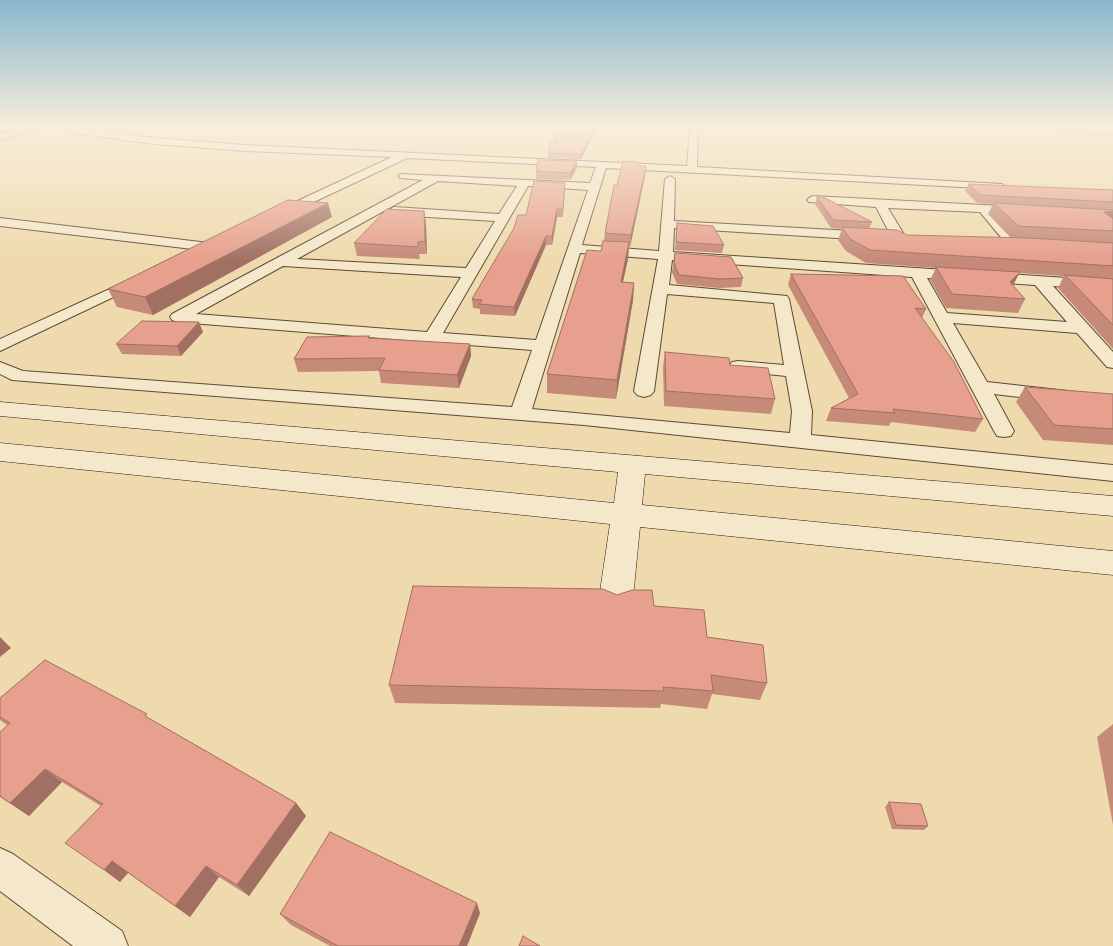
<!DOCTYPE html>
<style>
body{margin:0}
canvas{display:block;background:#efdaad}
</style>
<canvas width="1113" height="946"></canvas>
<script>
const ctx = document.querySelector('canvas').getContext('2d');
ctx.lineJoin = 'round';
const toPath = rows => new Path2D(rows.map(r => 'M' + r).join(''));
function trace(path, color, width, dash) { ctx.strokeStyle = color; ctx.lineWidth = width; ctx.lineCap = dash ? 'butt' : 'round'; ctx.setLineDash(dash || []); ctx.stroke(path); }
function fill(path, color) { ctx.fillStyle = color; ctx.fill(path, 'evenodd'); }
const street = toPath([
 [25,129,39,129,0,140,0,134,25,129],
 [62,129,83,129,154,138,246,145,687,166,690,129,698,129,697,167,1002,184,1004,186,1002,188,998,189,606,168,582,245,659,251,665,179,670,176,675,179,674,221,870,232,877,236,870,240,674,228,673,252,1113,281,1113,291,1053,286,1113,352,1113,368,1107,367,1077,333,953,323,987,382,1113,396,1113,408,994,394,1014,431,1011,436,1004,437,997,436,994,431,912,277,672,260,669,285,787,296,789,299,812,411,811,435,1113,465,1113,481,584,425,12,380,0,374,0,362,23,371,512,407,532,350,178,322,172,320,170,317,172,314,423,180,400,178,399,176,400,174,590,183,596,167,407,158,280,218,274,214,276,211,392,157,246,151,154,144,66,132,62,129],
 [438,181,517,186,499,214,394,207,388,211,394,215,495,221,466,268,297,259,438,181],
 [528,186,588,190,536,340,443,333,528,186],
 [580,253,658,259,634,391,637,395,644,397,651,395,654,391,667,294,774,303,784,365,738,361,732,362,729,366,732,370,738,371,786,376,792,411,790,433,532,409,580,253],
 [283,266,461,277,427,332,196,314,283,266],
 [927,278,1035,285,1067,322,947,313,927,278],
 [1057,129,1113,129,1113,134,1061,132,1057,129],
 [813,196,1022,207,1028,211,1022,215,994,213,1021,244,1014,248,1009,247,980,212,888,208,906,238,899,242,892,238,876,207,809,202,807,200,809,198,813,196],
 [0,218,209,243,216,247,209,251,0,226,0,218],
 [138,276,143,277,145,280,143,283,0,351,0,339,138,276],
 [0,848,13,854,122,931,128,946,73,946,0,891,0,848]
]);
const secondary = toPath([
 [0,402,1113,496,1113,516,645,474,642,505,1113,551,1113,575,640,527,633,598,628,608,616,612,604,608,599,598,610,524,0,461,0,443,614,503,618,472,0,416,0,402]
]);
const wall = toPath([
 [597,129,581,159,548,158,548,153],
 [577,161,577,168,570,180,536,179,536,171],
 [639,166,646,166,645,176,630,247,629,247,628,259,623,282,634,283,633,300,616,399,547,393,547,374,601,251,604,241,605,233,617,185],
 [969,184,1113,190,1113,349,1058,288,1064,276,1019,273,1013,286,1025,299,1018,313,946,308,930,280,936,268,866,263,846,251,838,240,842,229,831,228,815,204,817,197,872,222,869,229,907,235,1011,238,988,214,993,204,977,203,965,191],
 [565,190,563,217,557,217,552,245,546,245,515,316,480,314,480,309,473,308,472,299,526,215],
 [424,211,426,223,427,254,419,254,420,259,357,256,354,243],
 [332,217,153,315,117,307,108,289],
 [677,223,724,245,722,253,675,250],
 [675,253,743,278,741,287,719,288,677,284,672,272],
 [791,274,926,309,922,318,983,419,975,432,891,422,889,426,826,421,831,408,849,398,788,285],
 [203,332,181,356,122,354,116,344],
 [369,336,369,338,470,344,471,356,459,388,381,383,379,371,298,372,294,359],
 [665,352,730,365,775,399,771,414,664,406,663,367],
 [1025,387,1113,394,1113,445,1043,440,1016,402],
 [617,595,654,606,707,637,767,683,760,700,712,694,707,709,661,704,660,708,395,703,389,685],
 [0,698,152,720,296,803,306,816,249,896,219,877,190,917,128,873,120,882,104,870,101,806,62,782,29,816,0,797,7,725,0,720],
 [1113,724,1113,825,1097,737],
 [889,802,928,826,924,830,892,829,885,807],
 [480,913,467,946,330,946,291,925,280,914]
]);
const shadedWall = toPath([
 [0,129,13,129,0,133],
 [595,129,597,129,581,159,581,154],
 [577,161,577,168,570,180,570,173],
 [646,166,645,176,630,247,631,235],
 [328,203,332,217,153,315,145,297],
 [557,209,557,217,552,245,552,236],
 [424,211,426,223,427,254,425,241],
 [1113,211,1113,219,1104,212],
 [546,236,546,245,515,316,514,307],
 [629,242,628,259,619,299,621,282],
 [1020,272,1013,285,1010,282],
 [634,283,633,300,616,399,617,380],
 [199,322,203,332,181,356,177,346],
 [470,344,471,356,459,388,457,375],
 [0,637,11,648,0,657],
 [45,769,62,782,29,816,10,803],
 [296,803,306,816,249,896,237,885],
 [112,861,128,873,120,882,104,870],
 [206,866,219,877,190,917,175,906],
 [477,903,480,913,467,946,459,946]
]);
const building = toPath([
 [555,129,595,129,581,154,548,153,550,142,556,143,555,129],
 [538,160,577,161,570,173,536,171,538,160],
 [623,161,638,162,639,166,646,166,631,235,605,233,614,185,617,185,623,161],
 [534,181,565,183,563,209,557,209,552,236,546,236,514,307,479,304,482,300,472,299,514,228,518,215,526,215,534,181],
 [969,184,1113,190,1113,202,980,195,969,184],
 [817,197,823,197,872,222,833,220,817,197],
 [288,200,328,203,145,297,108,289,288,200],
 [994,203,1113,210,1113,211,1104,212,1113,219,1113,231,1018,226,994,203],
 [387,209,424,211,425,241,418,242,418,247,354,243,387,209],
 [677,223,713,226,724,245,676,242,677,223],
 [842,227,897,230,907,235,1029,238,1113,243,1113,266,870,250,850,239,842,227],
 [603,241,629,242,621,282,634,283,617,380,547,374,587,250,601,251,603,241],
 [675,253,731,257,743,278,720,279,679,275,674,263,675,253],
 [936,267,1020,272,1010,282,1025,299,952,294,936,267],
 [791,274,903,276,926,309,915,308,954,362,983,419,893,409,895,413,831,408,858,394,791,274],
 [1065,275,1113,279,1113,325,1065,275],
 [142,321,199,322,177,346,116,344,142,321],
 [369,336,368,338,470,344,457,375,379,370,385,358,294,359,307,337,369,336],
 [665,352,729,358,730,365,768,368,775,399,666,391,665,352],
 [1025,387,1113,394,1113,429,1054,425,1025,387],
 [413,586,603,589,617,595,632,590,652,590,654,606,704,610,707,637,763,645,767,683,711,675,713,691,663,687,664,691,389,685,413,586],
 [45,660,147,714,145,716,296,803,237,885,206,866,175,906,112,861,104,870,65,843,103,804,45,769,10,803,0,796,0,732,10,723,0,717,0,698,45,660],
 [889,802,921,804,928,826,896,825,889,802],
 [330,832,477,903,459,946,338,946,280,914,330,832],
 [523,936,540,946,519,946,523,936]
]);
trace(street, '#5f4938', 2);
trace(secondary, '#2f1911', 1);
fill(street, '#f5e7ca');
fill(secondary, '#f5e7ca');
fill(wall, '#c68a79');
fill(shadedWall, '#a17063');
fill(building, '#e6a08d');
trace(building, '#a17063', 1);
const sky = ctx.createLinearGradient(0, 0, 0, 261);
sky.addColorStop(0, '#89b7cd');
sky.addColorStop(0.49, '#f8eeda');
sky.addColorStop(1, '#f8eeda00');
ctx.fillStyle = sky;
ctx.fillRect(0, 0, 1113, 261);
</script>
